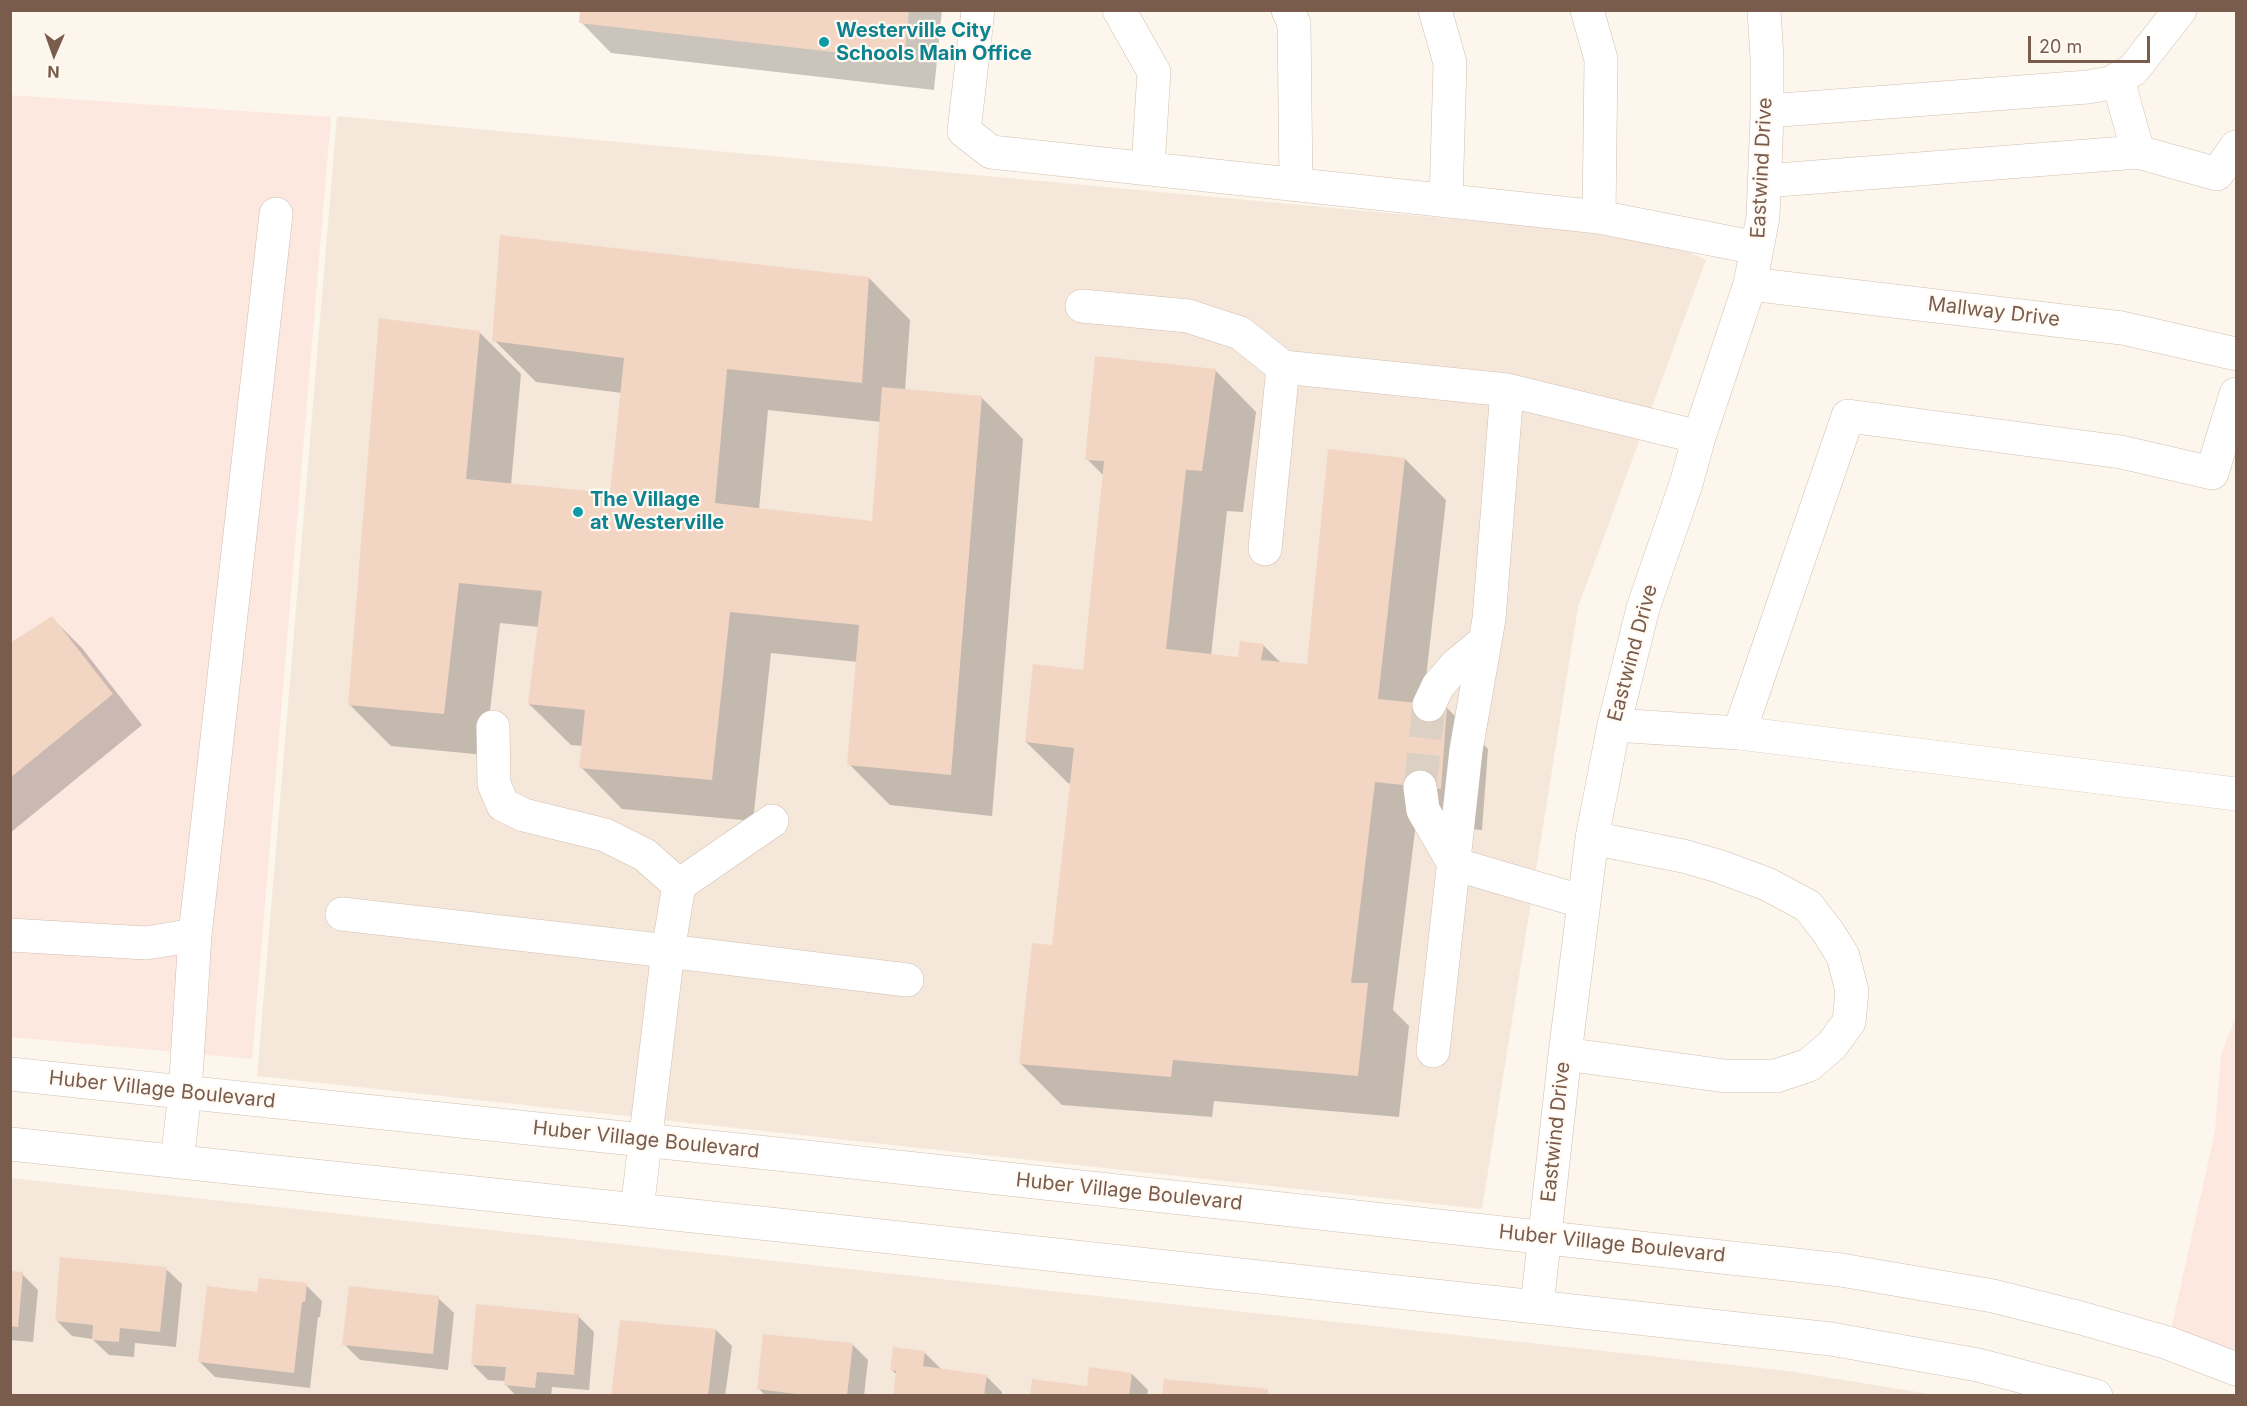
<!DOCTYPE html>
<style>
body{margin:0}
#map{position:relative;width:2247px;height:1406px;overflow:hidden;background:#fdf6ec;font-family:Inter,sans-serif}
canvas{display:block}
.frame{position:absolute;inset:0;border:12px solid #7a5c4d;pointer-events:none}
.north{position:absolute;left:24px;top:24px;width:60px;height:60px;-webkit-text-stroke:4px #fffaf3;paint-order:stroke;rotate:182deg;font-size:16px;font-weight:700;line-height:24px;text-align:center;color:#7a5c4d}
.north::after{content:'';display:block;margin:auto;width:21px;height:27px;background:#7a5c4d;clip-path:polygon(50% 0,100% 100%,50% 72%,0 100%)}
.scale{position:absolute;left:2028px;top:36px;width:122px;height:27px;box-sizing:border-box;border:3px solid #7a5c4d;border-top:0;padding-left:8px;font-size:18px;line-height:21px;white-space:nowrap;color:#7a5c4d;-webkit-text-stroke:4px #fffaf3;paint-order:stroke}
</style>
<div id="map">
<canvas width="2247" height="1406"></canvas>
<div class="frame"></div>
<div class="north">N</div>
<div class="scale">20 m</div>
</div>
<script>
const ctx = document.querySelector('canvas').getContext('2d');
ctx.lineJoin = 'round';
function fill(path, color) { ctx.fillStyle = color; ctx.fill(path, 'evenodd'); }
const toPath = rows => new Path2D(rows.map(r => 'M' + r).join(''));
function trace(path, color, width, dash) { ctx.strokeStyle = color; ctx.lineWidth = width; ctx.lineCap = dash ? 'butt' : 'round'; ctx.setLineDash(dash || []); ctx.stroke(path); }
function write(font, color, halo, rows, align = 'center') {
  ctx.font = font + ' Inter,sans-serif'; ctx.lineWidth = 4.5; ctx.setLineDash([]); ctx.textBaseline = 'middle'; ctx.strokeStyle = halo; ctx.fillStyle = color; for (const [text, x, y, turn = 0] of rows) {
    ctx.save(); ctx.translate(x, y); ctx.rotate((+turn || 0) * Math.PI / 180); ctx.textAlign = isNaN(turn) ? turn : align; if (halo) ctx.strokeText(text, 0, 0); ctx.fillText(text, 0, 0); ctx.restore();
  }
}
const residential = toPath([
 [337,116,1572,230,1675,246,1706,260,1578,607,1482,1209,257,1076],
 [11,1178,1788,1371,1936,1395,11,1396]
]);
const commercial = toPath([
 [10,95,331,117,252,1059,11,1037],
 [2236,1017,2236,1369,2168,1343,2215,1131,2221,1054]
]);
const shadow = toPath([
 [582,10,942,10,934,90,611,53,581,22],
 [869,278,910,320,905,391,981,397,1023,439,992,816,890,805,849,764,858,662,771,653,753,821,622,809,581,767,583,746,571,745,529,704,539,627,500,623,485,755,391,746,350,705,479,332,521,374,511,485,611,495,622,393,536,382,494,340],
 [768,410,881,422,873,523,759,510],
 [1215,370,1256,412,1243,512,1227,511,1211,656,1239,659,1263,645,1281,663,1308,666,1405,459,1446,500,1423,705,1446,707,1488,749,1482,830,1416,823,1393,1010,1409,1026,1399,1117,1214,1101,1212,1117,1062,1105,1020,1063,1054,946,1072,784,1068,783,1026,742,1084,671,1104,476,1087,459],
 [52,618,82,648,142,725,10,833,10,645],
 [166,1269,182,1284,176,1347,135,1343,134,1357,109,1355,92,1339,72,1336,56,1320],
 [10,1272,22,1274,38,1290,33,1342,10,1340],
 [306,1285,322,1301,320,1317,318,1317,310,1388,215,1377,199,1361,258,1293],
 [438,1298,454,1313,448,1370,360,1360,344,1344],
 [578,1316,594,1332,589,1390,552,1387,551,1396,516,1396,506,1385,506,1381,488,1380,472,1364],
 [716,1330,732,1346,725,1396,612,1396],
 [852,1344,868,1360,864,1396,766,1396,758,1388],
 [925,1353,941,1369,986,1376,1002,1392,1002,1396,895,1396,897,1375,891,1369],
 [1132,1374,1148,1390,1147,1396,1032,1396,1088,1388]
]);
const building = toPath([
 [580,10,909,10,904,60,579,23],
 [500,235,869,277,862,383,727,369,715,503,872,521,882,387,982,396,951,775,847,765,859,625,730,612,712,780,579,768,585,710,528,704,542,591,459,583,444,714,348,705,379,318,480,331,466,479,610,493,624,358,492,341],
 [1095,356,1216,369,1202,471,1186,470,1166,649,1238,657,1240,641,1264,644,1261,660,1307,664,1328,449,1405,458,1378,699,1447,706,1441,789,1375,782,1351,983,1368,983,1358,1076,1173,1060,1171,1077,1019,1064,1032,943,1052,945,1074,748,1025,742,1033,664,1083,670,1104,461,1085,460],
 [52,616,113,694,10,778,10,643],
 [60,1257,167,1267,160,1332,120,1328,119,1342,92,1340,93,1325,55,1321],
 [10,1271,23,1272,18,1327,10,1326],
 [259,1278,307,1283,305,1302,302,1302,294,1373,198,1362,207,1286,257,1292],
 [349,1286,439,1296,433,1354,342,1345],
 [476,1304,579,1314,574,1375,537,1372,535,1388,504,1385,506,1367,471,1365],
 [620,1320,716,1329,708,1396,611,1396],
 [763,1334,853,1343,847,1396,812,1396,757,1389],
 [893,1347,925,1351,923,1366,987,1375,984,1396,893,1396,896,1371,890,1370],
 [1089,1367,1132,1373,1129,1396,1030,1396,1032,1379,1087,1386],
 [1164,1379,1268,1389,1268,1396,1162,1396]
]);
const minorTunnel = toPath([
 [1420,787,1429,705]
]);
const minor = toPath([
 [978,10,964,131,991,152,1599,217,1757,248],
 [1119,10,1154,72,1148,167],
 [1288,10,1294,24,1296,183],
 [1435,10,1450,63,1446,201],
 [1587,10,1601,59,1599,217],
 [2118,80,2138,152],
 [1767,111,2088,87,2110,83,2133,70,2180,10],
 [1764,181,2138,152,2217,174,2236,147],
 [1750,284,2122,328,2236,354],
 [1082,306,1188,316,1240,333,1283,367,1507,390,1699,437],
 [1265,549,1283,367],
 [1429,705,1438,686,1456,665,1484,642],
 [1614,725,1739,733,1848,416,2121,452,2212,473,2236,394],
 [493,727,494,784,503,805,524,815,605,835,645,855,679,885],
 [1739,733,2236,794],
 [1420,787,1423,810,1454,864,1584,902],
 [342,914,668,951,679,885,772,821],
 [10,935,146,943,195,935,276,214],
 [1433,1051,1466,750,1489,619,1507,390],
 [1565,1054,1725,1076,1776,1076,1809,1065,1832,1045,1849,1022,1852,991,1843,956,1828,932,1808,906,1767,884,1718,866,1683,856,1592,838],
 [10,1074,806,1157,1841,1270,1993,1296,2081,1318,2168,1343,2236,1369],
 [10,1144,798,1227,1831,1339,1978,1365,2096,1396],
 [177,1162,185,1093,195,935],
 [637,1210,668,951,907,980],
 [1537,1306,1565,1054,1592,838,1614,725,1643,608,1686,484,1699,437,1750,284,1757,248,1763,217,1767,116,1767,58,1764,10]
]);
const markers = [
 [824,42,6,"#0f9aa8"],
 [578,512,6,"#0f9aa8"]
];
const cultureNames = [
 ["Westerville City",836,31],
 ["Schools Main Office",836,54],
 ["The Village",590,500],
 ["at Westerville",590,523]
];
const streetNames = [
 ["Eastwind Drive",1762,168,-87],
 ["Mallway Drive",1994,312,7],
 ["Eastwind Drive",1633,653,-75],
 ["Huber Village Boulevard",162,1090,6],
 ["Eastwind Drive",1556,1132,-84],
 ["Huber Village Boulevard",646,1140,6],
 ["Huber Village Boulevard",1129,1192,6],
 ["Huber Village Boulevard",1612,1244,6]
];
fill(residential, '#f5e8da');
fill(commercial, '#fde8e0');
fill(shadow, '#0003');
fill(building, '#f3d5c3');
trace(minorTunnel, '#dcd0c4', 33, [33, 16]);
trace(minor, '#d1beb0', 34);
trace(minor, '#fff', 33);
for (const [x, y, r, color] of markers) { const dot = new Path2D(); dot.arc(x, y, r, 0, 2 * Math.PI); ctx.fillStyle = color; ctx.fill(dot); trace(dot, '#fffaf3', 2); }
write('bold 20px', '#0d838f', '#fffaf3', cultureNames, 'left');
write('20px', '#7a5c4d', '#fffaf3', streetNames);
</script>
